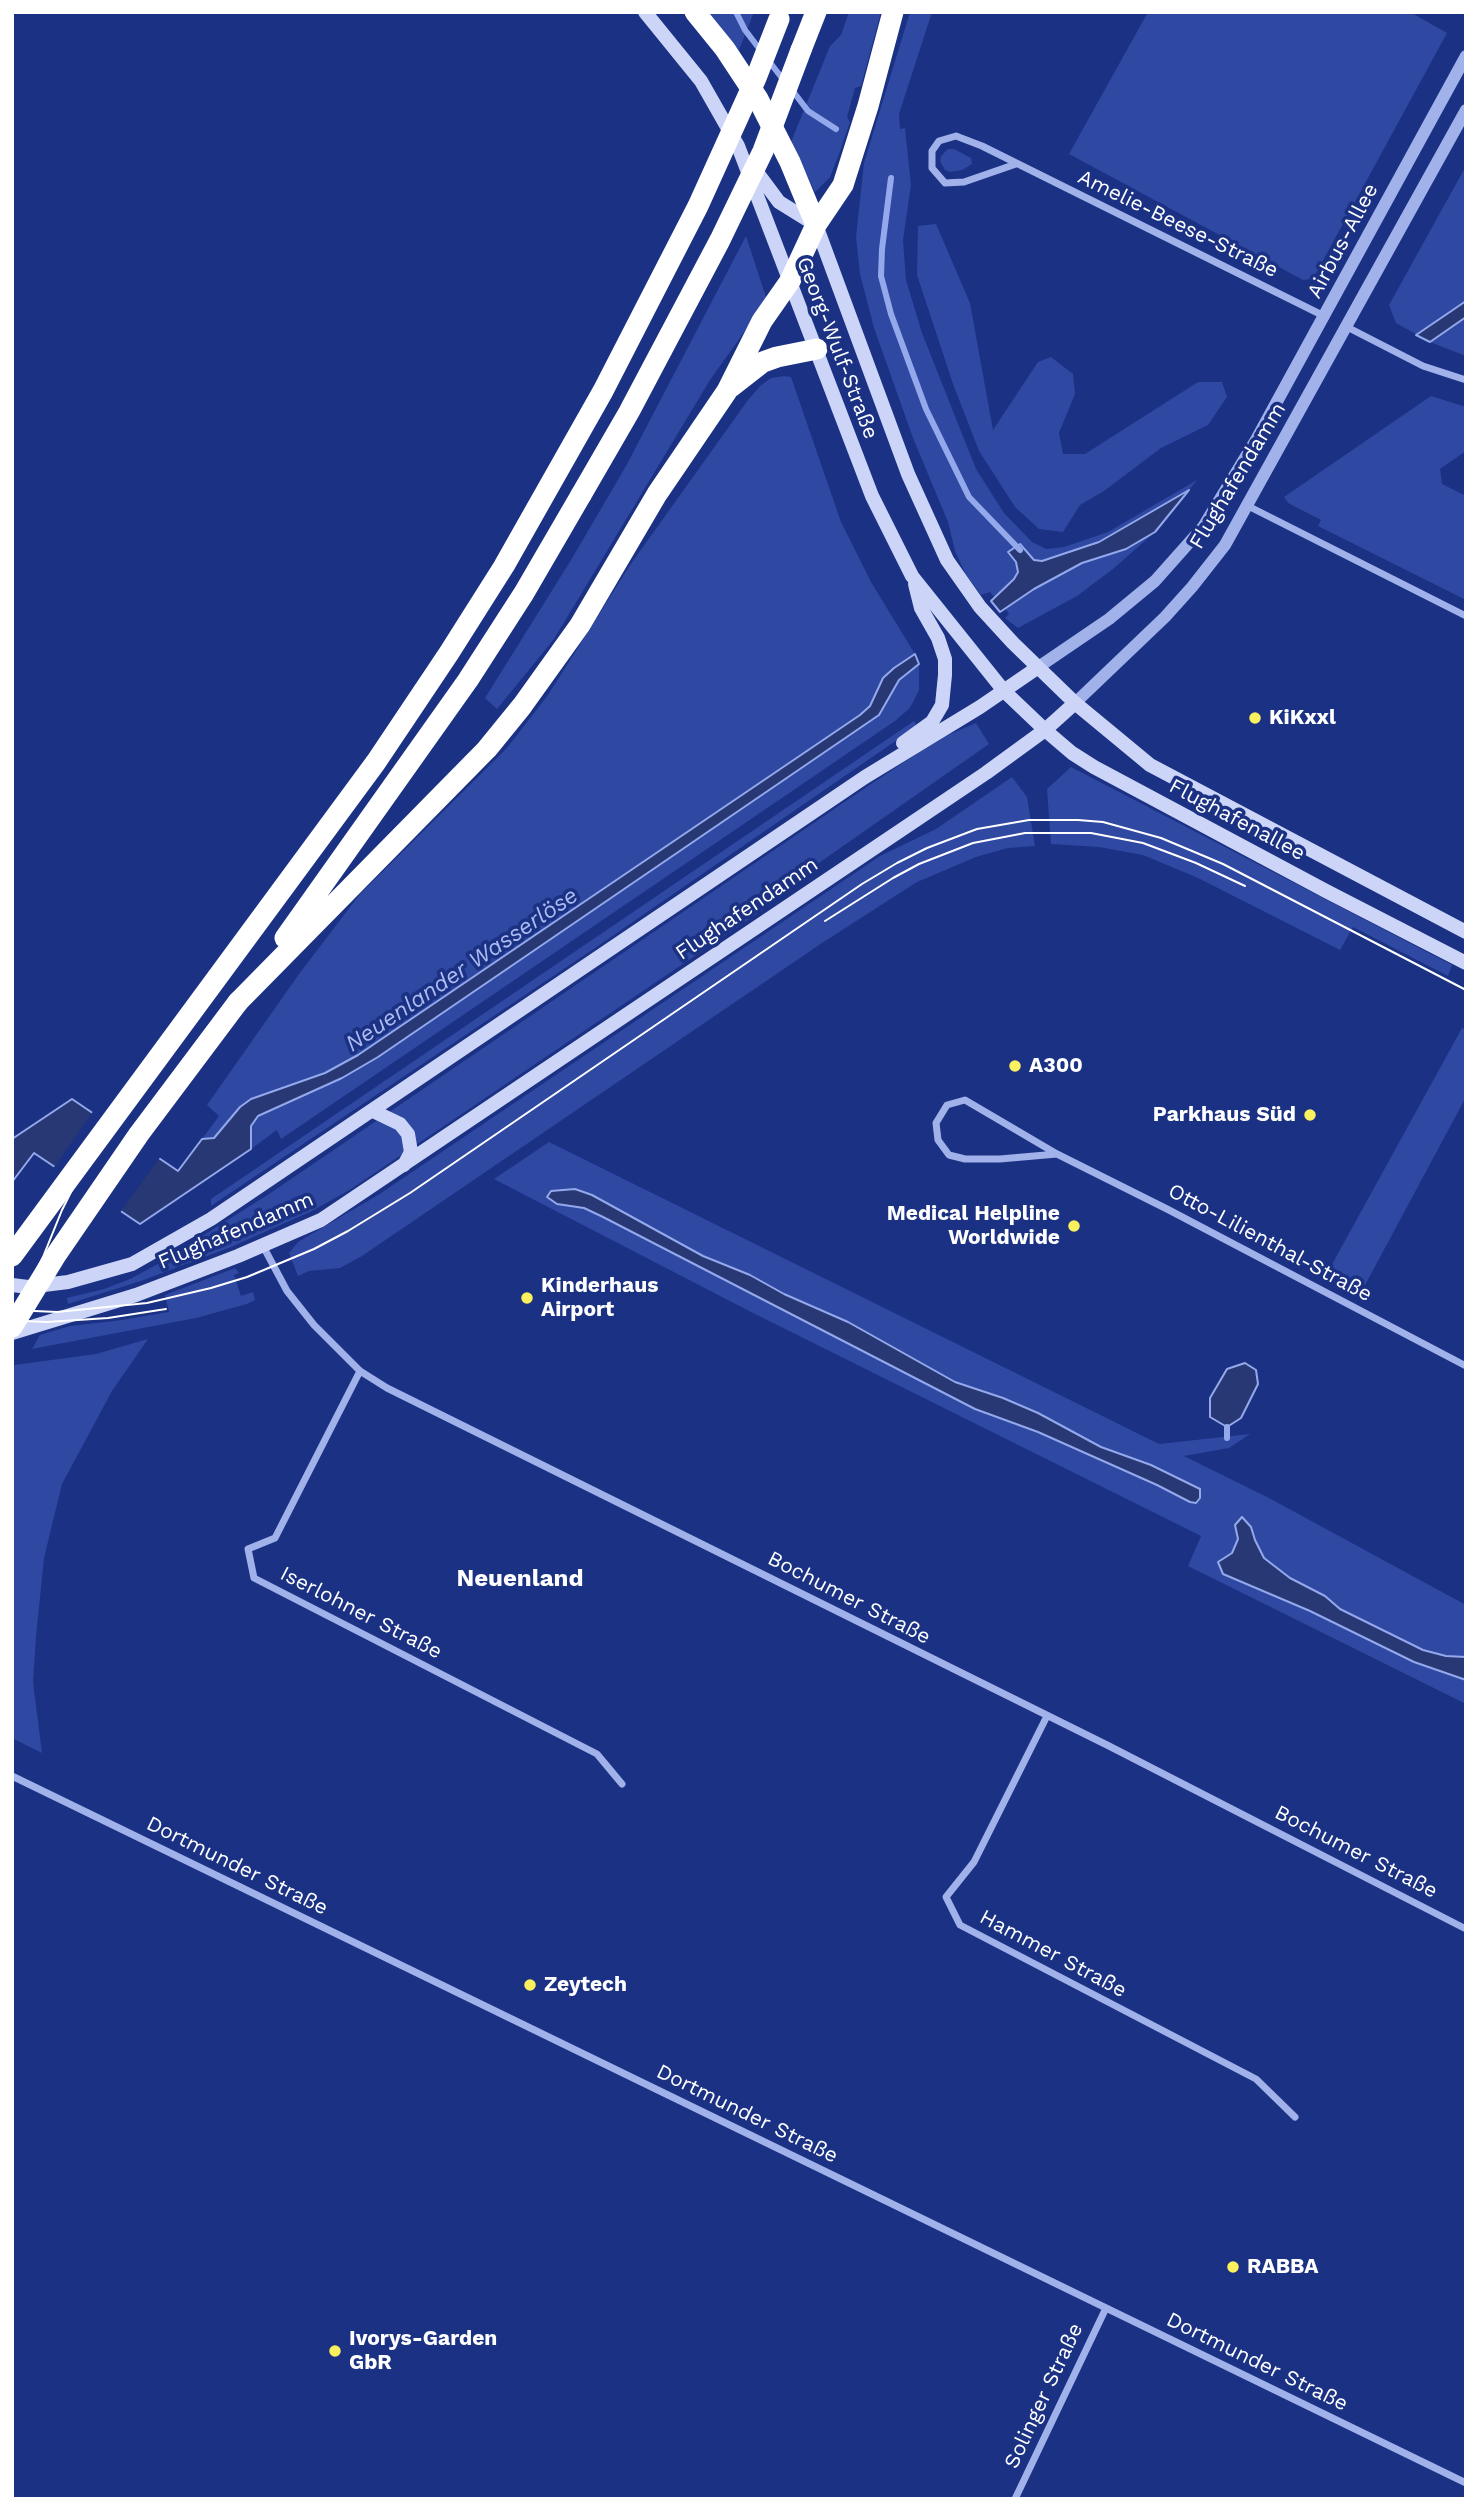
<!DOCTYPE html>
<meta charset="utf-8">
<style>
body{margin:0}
#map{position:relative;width:1478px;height:2511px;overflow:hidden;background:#1b3183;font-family:"Work Sans",sans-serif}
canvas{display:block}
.frame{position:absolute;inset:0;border:14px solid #fff;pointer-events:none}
</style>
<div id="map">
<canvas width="1478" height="2511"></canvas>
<div class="frame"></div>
</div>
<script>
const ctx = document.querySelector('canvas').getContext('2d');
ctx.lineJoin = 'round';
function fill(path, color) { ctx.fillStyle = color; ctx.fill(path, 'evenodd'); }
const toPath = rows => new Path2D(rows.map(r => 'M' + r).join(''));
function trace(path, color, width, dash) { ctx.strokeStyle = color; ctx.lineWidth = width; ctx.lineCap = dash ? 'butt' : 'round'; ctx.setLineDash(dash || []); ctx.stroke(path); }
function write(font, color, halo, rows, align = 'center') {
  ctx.font = font + ' "Work Sans",sans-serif'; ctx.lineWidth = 7; ctx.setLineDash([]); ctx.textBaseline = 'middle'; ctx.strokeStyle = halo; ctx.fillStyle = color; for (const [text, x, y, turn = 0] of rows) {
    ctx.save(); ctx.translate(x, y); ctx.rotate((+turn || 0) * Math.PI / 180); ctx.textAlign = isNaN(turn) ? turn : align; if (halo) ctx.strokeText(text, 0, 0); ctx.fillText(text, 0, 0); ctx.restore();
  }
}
const green = toPath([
 [709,12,754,12,739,50],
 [849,12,881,12,861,86,855,88,847,117,850,122,839,154,830,177,815,192,791,142,830,46,841,35],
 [910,12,932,12,899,114,900,129,905,128,911,185,903,240,906,280,922,333,976,469,1004,513,1032,542,1046,549,1064,547,1108,532,1197,480,1189,490,1099,542,1042,561,1034,560,1020,544,1008,552,1016,562,1018,572,1014,579,995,598,990,592,981,595,965,573,955,551,948,522,913,438,874,328,860,274,856,237,864,163],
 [1148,12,1410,12,1447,33,1313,279,1303,280,1069,154],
 [948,149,954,149,971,158,972,164,962,170,950,172,945,170,940,161,941,156],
 [1466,166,1466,356,1430,342,1396,323,1389,305],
 [936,224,970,303,993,430,1038,362,1051,357,1073,374,1075,394,1059,433,1063,454,1085,454,1198,382,1222,382,1227,397,1208,425,1161,448,1104,491,1080,505,1063,532,1039,529,1015,507,979,451,953,384,917,275,918,226],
 [746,236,767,300,710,380,554,639,497,709,485,698,571,560,626,466],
 [784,376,791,377,841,522,871,582,915,654,894,668,883,678,870,706,860,715,358,1055,325,1073,251,1099,214,1138,202,1139,219,1116,207,1105,299,974,360,894,507,748,548,695,630,565,748,400,760,386,771,378],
 [1431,396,1466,407,1466,451,1440,469,1442,484,1466,496,1466,600,1318,526,1321,520,1288,503,1284,497],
 [1155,532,1113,569,1077,596,1018,628,1005,618,1009,614,1005,608,1034,589,1082,563,1126,549],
 [919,664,919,690,910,708,895,721,281,1139,277,1130,251,1149,251,1126,258,1116,378,1057,879,715,899,680],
 [914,721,916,724,913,729,592,950,211,1206,211,1199],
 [976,723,989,744,816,865,764,909,351,1189,312,1211,231,1247,141,1281,68,1304,67,1298,104,1289,130,1279,156,1265,269,1194,868,786,921,751,948,735],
 [1071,767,1452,965,1448,976,1353,927,1340,950,1198,878,1143,855,1099,847,1051,844,1047,789],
 [1012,777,1027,797,1035,846,1008,848,976,857,917,882,822,943,362,1256,340,1268,309,1271,298,1276,289,1253,298,1242,378,1195,880,856,936,829],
 [1462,1028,1466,1030,1466,1097,1364,1287,1330,1268],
 [549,1142,1159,1444,1250,1434,1229,1448,1184,1456,1269,1498,1466,1605,1466,1704,1188,1566,1201,1536,751,1312,494,1179],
 [235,1268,239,1273,234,1275,241,1296,253,1292,255,1300,247,1304,196,1318,32,1349,40,1335,70,1326,115,1321,169,1312,165,1295],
 [148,1339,112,1391,62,1484,44,1558,36,1637,33,1682,42,1753,12,1738,12,1368,14,1365,96,1354]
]);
const water = toPath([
 [1466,301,1466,317,1430,342,1416,335,1466,301],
 [1189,490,1155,532,1126,549,1082,563,1034,589,1000,612,991,601,1014,579,1018,572,1016,562,1008,552,1020,544,1034,560,1042,561,1099,542,1189,490],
 [915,654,919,664,899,680,879,715,378,1057,342,1078,258,1116,251,1126,251,1149,140,1224,34,1153,12,1182,12,1139,72,1099,178,1171,202,1139,214,1138,240,1107,251,1099,325,1073,358,1055,860,715,870,706,883,678,894,668,915,654],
 [575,1189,592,1195,703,1256,750,1275,784,1294,848,1322,955,1382,1003,1398,1038,1413,1101,1447,1151,1465,1200,1489,1200,1498,1196,1503,1190,1502,1157,1485,1038,1432,975,1409,603,1217,584,1208,557,1204,547,1197,551,1191,575,1189],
 [1245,1363,1256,1370,1258,1384,1241,1418,1227,1427,1210,1417,1210,1398,1227,1369,1245,1363],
 [1242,1517,1251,1527,1255,1540,1264,1558,1290,1578,1325,1596,1340,1609,1423,1650,1446,1656,1466,1657,1466,1680,1414,1662,1310,1611,1223,1574,1218,1562,1232,1553,1238,1539,1235,1525,1242,1517]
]);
const pier = toPath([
 [94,1110,161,1156,119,1214,52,1170]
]);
const stream = toPath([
 [736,12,745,30,761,51],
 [768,60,785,82],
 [792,90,808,111,836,129],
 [891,178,882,249,881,276,891,314,926,409,969,497,1020,550],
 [1227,1438,1227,1427]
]);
const minor = toPath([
 [1016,164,964,182,945,183,932,168,932,151,939,141,956,136,982,146,1324,316],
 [1347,327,1423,366,1466,380],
 [1248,506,1466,616],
 [1057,1154,1000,1159,965,1159,949,1155,938,1140,936,1123,947,1105,965,1100,1057,1154,1167,1209,1466,1366],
 [263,1246,287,1291,314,1325,360,1371,387,1388,1107,1745,1466,1929],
 [360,1371,275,1538,248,1549,254,1578,597,1754,622,1784],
 [1047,1716,974,1862,946,1897,960,1925,1256,2079,1295,2117],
 [12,1776,1466,2483],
 [1015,2499,1106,2308]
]);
const tertiary = toPath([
 [1037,668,1109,619,1155,581,1203,527,1257,438,1466,56],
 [1075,703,1165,617,1192,587,1225,545,1466,110]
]);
const secondary = toPath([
 [645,12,701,81,738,146,872,496,912,576,1004,691,1045,730,1072,753,1094,767,1326,891,1466,963],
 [753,167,779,202,816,225,908,474,947,560,980,607,1013,643,1075,703,1150,765,1466,932],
 [903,743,932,722,942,705,945,675,945,659,938,638,921,608,915,584],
 [373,1111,400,1124,408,1134,411,1152,404,1165],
 [12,1285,28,1287,68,1282,132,1264,211,1219,865,777,980,707,1037,668],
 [12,1333,136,1295,238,1256,321,1220,986,773,1045,730,1075,703]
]);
const motorway = toPath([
 [695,12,725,49,758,99,790,162,816,225],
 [801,50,816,12],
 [731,387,763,362,777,357,817,349],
 [285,938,468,680,524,593,581,495],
 [238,1002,487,749,522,706,580,625,657,494,727,391,762,321,790,281,816,225,843,185,868,106,893,12]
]);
const tram = toPath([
 [825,921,893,878,919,864,973,843,1025,833,1091,833,1143,843,1196,863,1245,886],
 [12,1310,57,1312,147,1303,211,1288,247,1277,314,1249,348,1231,410,1193,862,884,897,863,927,848,977,829,1029,820,1078,820,1103,822,1161,838,1223,864,1466,990],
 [12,1317,43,1257,62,1210,82,1170],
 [23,1321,47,1322,108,1318,166,1309]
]);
const motorwayBridge = toPath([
 [581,495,629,412,720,240,763,151,801,50],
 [12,1256,376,762,449,653,504,566,603,391,698,206,756,78,779,19],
 [12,1327,56,1255,139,1134,238,1002]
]);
const markers = [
 [1255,718,7,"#fbf15e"],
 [1015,1066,7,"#fbf15e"],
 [1310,1115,7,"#fbf15e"],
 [1074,1226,7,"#fbf15e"],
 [527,1298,7,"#fbf15e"],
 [530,1985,7,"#fbf15e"],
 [1233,2267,7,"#fbf15e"],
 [335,2351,7,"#fbf15e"]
];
const streetNames = [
 ["Amelie-Beese-Straße",1178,224,26],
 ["Airbus-Allee",1343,241,-62],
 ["Georg-Wulf-Straße",837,348,69],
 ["Flughafendamm",1238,476,-59],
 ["Flughafenallee",1237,820,28],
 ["Flughafendamm",747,909,-34],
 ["Flughafendamm",236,1231,-23],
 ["Otto-Lilienthal-Straße",1270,1243,28],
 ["Bochumer Straße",849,1598,27],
 ["Iserlohner Straße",361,1613,27],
 ["Bochumer Straße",1356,1852,27],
 ["Dortmunder Straße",237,1866,26],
 ["Hammer Straße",1053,1954,28],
 ["Dortmunder Straße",747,2114,26],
 ["Dortmunder Straße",1257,2362,26],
 ["Solinger Straße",1044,2396,-65]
];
const poiNames = [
 ["KiKxxl",1269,718],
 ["A300",1029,1066],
 ["Parkhaus Süd",1296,1115,"right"],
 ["Medical Helpline",1060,1214,"right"],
 ["Worldwide",1060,1238,"right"],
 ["Kinderhaus",541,1286],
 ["Airport",541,1310],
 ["Zeytech",544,1985],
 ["RABBA",1247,2267],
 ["Ivorys-Garden",349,2339],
 ["GbR",349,2363]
];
const waterNames = [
 ["Neuenlander Wasserlöse",462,970,-34]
];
const quarterNames = [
 ["Neuenland",520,1579]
];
fill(green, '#2f48a2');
fill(water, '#283875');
trace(water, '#94a9ec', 2);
fill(pier, '#1b3183');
trace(stream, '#94a9ec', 6);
trace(minor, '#a1b1ea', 7);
trace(tertiary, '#a1b1ea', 12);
trace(secondary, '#ccd5f8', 14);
trace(motorway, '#fff', 21);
trace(tram, '#fff', 2);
trace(motorwayBridge, '#fff', 21);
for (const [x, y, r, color] of markers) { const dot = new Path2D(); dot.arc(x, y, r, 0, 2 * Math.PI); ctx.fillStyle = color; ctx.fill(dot); trace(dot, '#1b3183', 2.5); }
write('21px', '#fff', '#1b3183', streetNames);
write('bold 21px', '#fff', '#1b3183', poiNames, 'left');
write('italic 23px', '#acbcf2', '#1b3183', waterNames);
write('bold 24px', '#fff', '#1b3183', quarterNames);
</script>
